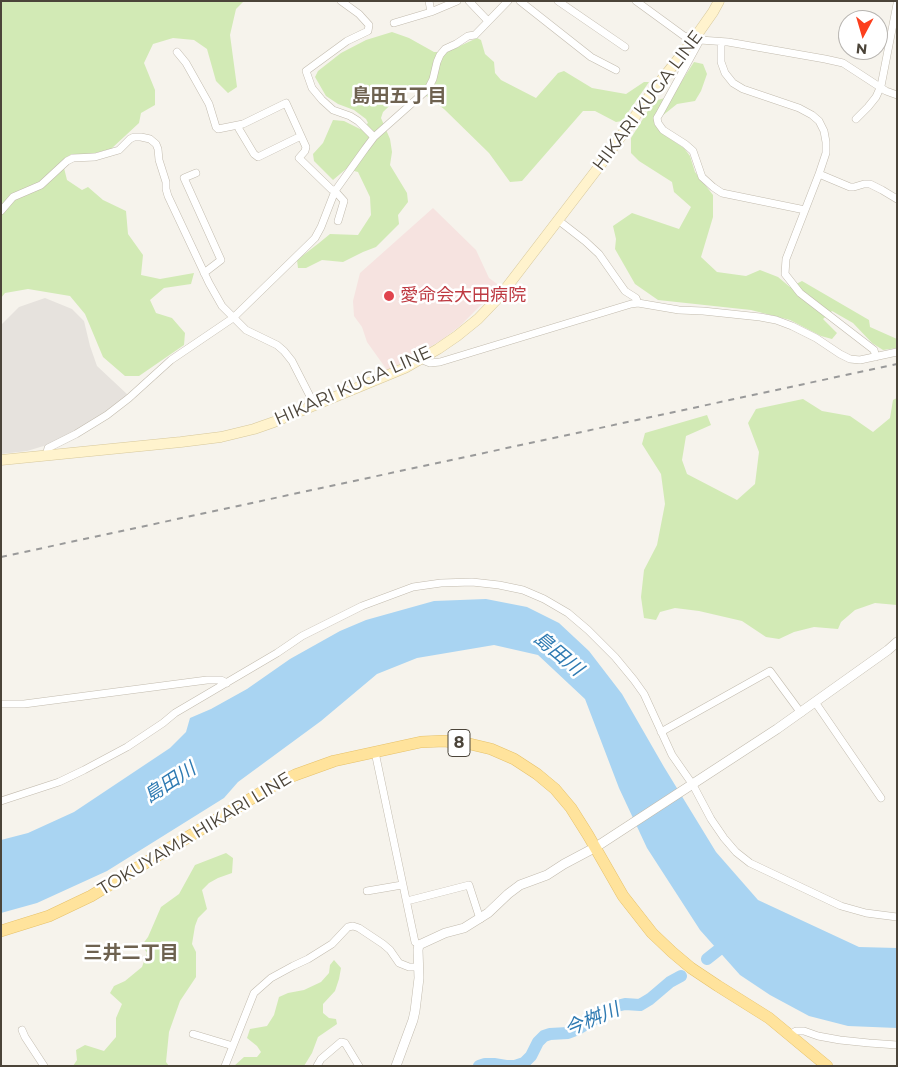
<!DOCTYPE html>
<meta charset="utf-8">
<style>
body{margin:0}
#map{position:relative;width:898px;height:1067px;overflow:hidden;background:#f6f3ec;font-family:Montserrat,sans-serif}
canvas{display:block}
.frame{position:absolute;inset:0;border:2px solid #4b4439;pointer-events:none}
.north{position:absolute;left:838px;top:10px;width:50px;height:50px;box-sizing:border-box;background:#fff;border:1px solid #b7b4b0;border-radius:50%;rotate:186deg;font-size:14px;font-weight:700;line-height:20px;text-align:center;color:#4b4439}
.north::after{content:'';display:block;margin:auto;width:18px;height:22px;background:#fc3f1d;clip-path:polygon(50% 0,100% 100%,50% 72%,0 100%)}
</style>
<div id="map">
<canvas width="898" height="1067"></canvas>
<div class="frame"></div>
<div class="north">N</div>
</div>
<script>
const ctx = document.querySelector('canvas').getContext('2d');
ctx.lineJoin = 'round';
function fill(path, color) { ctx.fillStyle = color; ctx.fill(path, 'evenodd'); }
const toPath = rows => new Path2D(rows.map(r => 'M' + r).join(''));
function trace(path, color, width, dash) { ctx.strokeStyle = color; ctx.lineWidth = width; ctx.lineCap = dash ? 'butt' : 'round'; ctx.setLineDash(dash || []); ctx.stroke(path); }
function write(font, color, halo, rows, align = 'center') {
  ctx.font = font + ' Montserrat,"Noto Sans JP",sans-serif'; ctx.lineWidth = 5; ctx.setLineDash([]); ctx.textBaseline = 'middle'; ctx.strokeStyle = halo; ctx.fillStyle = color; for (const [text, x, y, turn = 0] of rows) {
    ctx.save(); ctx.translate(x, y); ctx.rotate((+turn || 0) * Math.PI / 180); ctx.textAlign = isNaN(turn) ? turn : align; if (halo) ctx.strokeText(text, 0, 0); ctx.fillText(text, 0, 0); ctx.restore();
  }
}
const industrial = toPath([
 [45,298,72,309,84,321,90,346,97,366,128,395,107,412,57,442,27,451,1,454,1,325,19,307]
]);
const medical = toPath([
 [433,208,476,250,489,278,500,286,460,326,443,339,414,357,387,370,367,342,362,327,354,316,353,301,360,273]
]);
const green = toPath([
 [1,1,244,1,236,9,230,35,237,87,228,93,216,81,207,49,194,40,173,38,153,44,144,63,155,90,155,105,141,113,139,123,111,149,87,155,72,154,67,157,63,164,67,180,82,190,88,187,103,200,126,211,128,234,143,255,141,275,160,279,194,273,191,284,164,288,150,300,156,313,172,318,185,333,184,345,139,376,125,376,103,357,85,314,70,296,28,289,5,293,1,298],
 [392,32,409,38,434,52,447,52,477,38,481,40,485,54,494,62,495,73,501,80,536,98,558,73,564,71,592,88,626,94,644,82,649,82,622,121,616,122,595,111,583,111,522,181,510,182,489,153,444,109,418,90,407,89,383,112,381,118,390,139,392,152,390,165,407,193,408,202,398,215,399,224,376,247,363,252,343,262,322,260,306,268,298,268,297,260,319,243,330,234,358,235,371,215,370,197,358,172,346,169,333,180,314,161,313,154,323,143,333,120,344,121,360,129,368,123,366,119,354,110,338,104,326,96,315,77,318,71,341,53,366,40],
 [694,62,703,64,707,74,701,91,695,101,677,104,662,116,656,126,663,134,684,148,690,156,695,172,713,195,713,217,701,257,717,272,746,276,760,270,778,277,790,287,802,281,869,320,870,327,897,339,897,348,883,350,872,343,853,323,832,311,823,319,837,333,832,339,821,336,790,320,751,310,658,300,635,284,615,249,616,239,613,226,632,213,679,229,691,207,674,192,672,182,639,161,631,153,631,138,654,101,672,96],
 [897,398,897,605,875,603,855,610,841,622,838,629,814,627,794,632,779,639,766,637,742,621,699,611,675,608,660,612,656,620,644,618,641,597,644,570,657,545,665,504,661,474,642,444,645,433,707,415,711,425,686,436,682,460,687,474,737,500,755,484,759,452,748,423,756,409,803,399,822,411,850,416,873,432,890,418,893,400],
 [226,853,233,858,232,873,218,878,209,883,202,890,207,909,198,918,195,926,192,944,196,952,196,977,180,1001,169,1032,166,1062,169,1066,73,1066,77,1060,76,1050,85,1045,104,1051,116,1037,116,1018,122,1004,110,993,114,986,125,981,142,967,147,953,142,945,148,937,161,907,179,894,195,865],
 [334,960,341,968,339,979,335,991,323,1004,323,1013,329,1018,336,1019,337,1024,318,1037,312,1053,304,1066,234,1066,244,1057,257,1057,261,1052,257,1046,247,1038,250,1029,267,1026,274,1015,279,997,288,993,304,990,321,982,329,973,330,965]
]);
const water = toPath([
 [486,599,527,607,559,623,589,651,622,694,664,767,716,852,758,900,859,947,897,948,897,1028,848,1026,809,1016,770,995,740,975,700,930,647,848,619,788,585,699,538,655,494,645,417,658,377,674,321,721,238,782,224,798,107,871,37,903,1,913,1,840,28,833,74,812,170,748,186,732,190,718,211,709,247,689,290,659,340,631,366,620,434,601]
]);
const river = toPath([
 [707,959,731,940],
 [479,1066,485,1064,494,1064,506,1066],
 [507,1066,515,1066,524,1063,531,1056,538,1042,544,1036,550,1034,568,1033,576,1030,617,1006,625,1004,640,1005,650,999,670,982,681,976]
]);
const minor = toPath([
 [341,1,359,14,369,25,368,31,347,41,306,71,312,88,322,100,333,110,350,116,358,121,374,137],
 [429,1,431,12],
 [469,1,488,21],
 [520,1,591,57,616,70],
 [558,1,625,47],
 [636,1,684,36,700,40,728,42,825,59,843,63,886,91,897,95],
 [394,23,431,12,457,1],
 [700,40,660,113,657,118,658,123,663,130,685,144,693,151,702,177,713,187,722,193,805,210],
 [721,43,721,62,725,73,733,83,743,89,799,108,812,115,819,121,824,131,826,142,826,153,819,174,786,259,785,274,800,293,874,350,876,357],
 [177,52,186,63,209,104,216,127,218,129,243,124,286,103,306,147,305,151,299,158,331,189,335,191,344,201,338,221],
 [856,119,868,107,876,97,881,86,897,4],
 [239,126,239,129,254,154,258,157,301,136],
 [196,173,184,178,221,260,204,273],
 [819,174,850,187,854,187,864,184,870,184,882,190,897,199],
 [1,211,13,197,41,185,67,161,73,158,95,157,119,150,130,139,134,137,141,137,150,139,156,144,158,149,159,160,166,182,166,189,168,196,209,283,222,306,246,330,277,345,284,351,292,361,315,406],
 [558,220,585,241,599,254,625,291,636,298,638,303],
 [420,359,430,363,440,362,631,304,638,303,679,310,703,311,760,317,776,320,792,326,816,338,840,354,850,359,860,360,897,352],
 [46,456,48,448,76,434,107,415,129,398,171,360,233,318,309,244,315,238,321,227,335,191,365,149,374,137,428,89,433,79,437,62,440,55,445,49,456,44,468,36,475,35,508,1],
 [815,702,881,798],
 [1,704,24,704,207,680,221,680,227,683],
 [661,732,770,671,801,713],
 [375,752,415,942,419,945],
 [1,801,59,782,84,770,127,747,163,723,175,713,277,653,302,636,362,606,413,587,441,583,472,582,499,585,523,590,544,599,568,613,588,630,615,657,634,680,644,694,672,755,693,785,711,819,724,838,736,852,750,863,841,906,866,913,897,917],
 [367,891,402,885],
 [407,901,469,885,480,919],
 [22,1030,25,1037,44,1066],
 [193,1034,233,1046],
 [790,1035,796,1031,804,1031,818,1036,840,1040,869,1043,897,1045],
 [225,1066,254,993,271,978,293,966,308,959,332,944,348,927,353,926,359,928,383,944,390,950,399,963,409,967,418,967],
 [317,1066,321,1059,341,1042,345,1043,359,1066]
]);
const tertiary = toPath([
 [396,1066,413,1020,415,1011,419,978,418,950,419,945,445,933,464,928,488,913,508,894,520,885,547,875,564,864,596,847,777,729,888,650,897,642]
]);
const secondary = toPath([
 [1,460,181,442,221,437,254,429,274,422,405,368,438,349,457,336,478,319,500,296,601,164,656,87,694,39,713,12,719,1]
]);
const primary = toPath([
 [1,931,49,916,91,896,267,789,295,775,334,761,421,742,444,741,470,744,491,749,514,759,537,774,555,789,571,808,588,835,623,896,652,933,672,952,691,968,718,986,769,1018,827,1066]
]);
const rail = toPath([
 [1,557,897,364]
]);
const markers = [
 [389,296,6,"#e0444e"]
];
const shields = [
 [459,743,22]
];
const shieldNames = [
 ["8",459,743]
];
const streetNames = [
 ["HIKARI KUGA LINE",648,101,-53],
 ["HIKARI KUGA LINE",353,386,-24],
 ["TOKUYAMA HIKARI LINE",195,834,-31]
];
const healthNames = [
 ["愛命会大田病院",400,296]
];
const neighbourhoodNames = [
 ["島田五丁目",399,96],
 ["三井二丁目",131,953]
];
const waterNames = [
 ["島田川",558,654,40],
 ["島田川",170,783,-33],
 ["今桝川",592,1020,-23]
];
fill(industrial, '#e6e2dd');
fill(medical, '#f6e3e0');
fill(green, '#d2eab5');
fill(water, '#a9d4f2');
trace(river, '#a9d4f2', 12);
trace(minor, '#c2bbae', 8);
trace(tertiary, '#c2bbae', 10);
trace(secondary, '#d6c79b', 11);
trace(primary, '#e6c16a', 12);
trace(minor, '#fff', 7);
trace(tertiary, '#fff', 9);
trace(secondary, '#fff3cd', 10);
trace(primary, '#ffe39c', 11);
trace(rail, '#9a9a9a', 2, [6, 6]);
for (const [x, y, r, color] of markers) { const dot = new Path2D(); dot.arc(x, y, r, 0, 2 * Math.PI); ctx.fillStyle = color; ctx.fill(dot); trace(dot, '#fff', 2); }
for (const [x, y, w] of shields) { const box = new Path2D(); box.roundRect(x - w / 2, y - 13.5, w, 27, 4); ctx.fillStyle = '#fff'; ctx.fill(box); trace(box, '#4b4439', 1); }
write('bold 16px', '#4b4439', null, shieldNames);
write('18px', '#4b4439', '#fff', streetNames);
write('18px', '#be3a42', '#fff', healthNames, 'left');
write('bold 19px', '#6e6250', '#fff', neighbourhoodNames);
write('italic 19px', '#2e7ab2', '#fff', waterNames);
</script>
